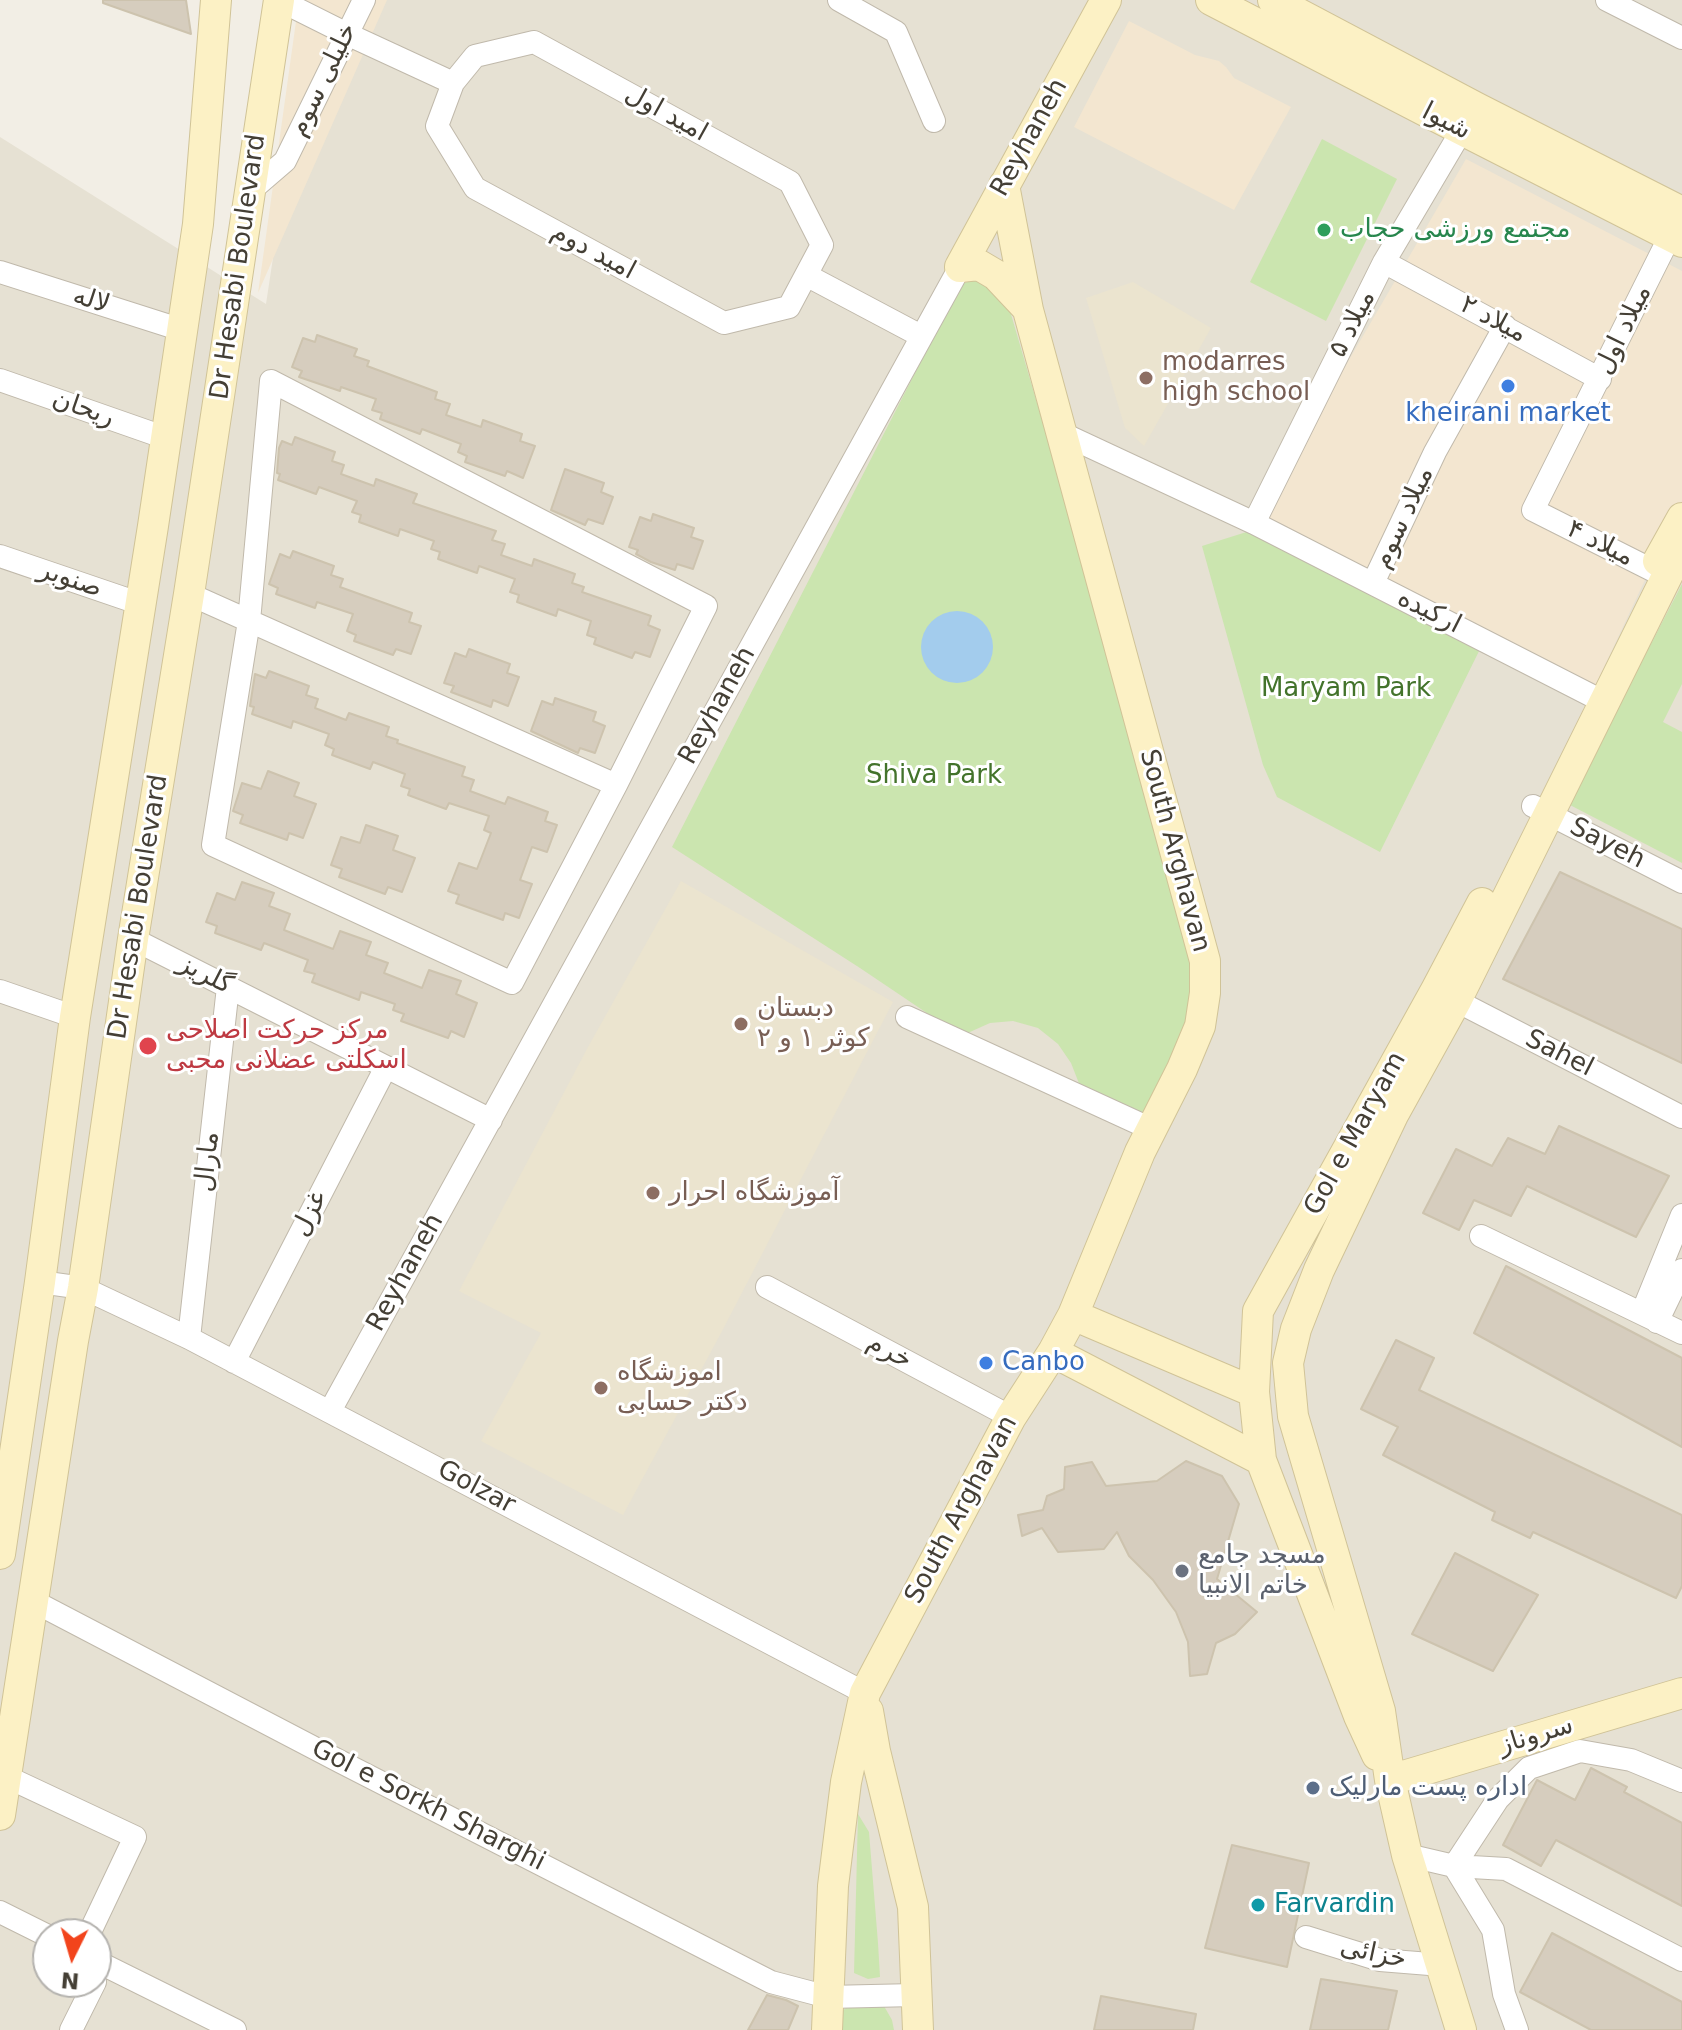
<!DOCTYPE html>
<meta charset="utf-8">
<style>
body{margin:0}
#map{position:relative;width:1682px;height:2030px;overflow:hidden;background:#f2eee5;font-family:"DejaVu Sans",sans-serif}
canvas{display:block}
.north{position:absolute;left:32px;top:1918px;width:80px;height:80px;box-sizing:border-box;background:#fff;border:2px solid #b4b2ae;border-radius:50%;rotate:185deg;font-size:22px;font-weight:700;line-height:32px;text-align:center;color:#443f35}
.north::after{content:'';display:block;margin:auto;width:28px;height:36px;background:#f2441c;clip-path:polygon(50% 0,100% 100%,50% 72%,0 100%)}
</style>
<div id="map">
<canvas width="1682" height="2030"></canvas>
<div class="north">N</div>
</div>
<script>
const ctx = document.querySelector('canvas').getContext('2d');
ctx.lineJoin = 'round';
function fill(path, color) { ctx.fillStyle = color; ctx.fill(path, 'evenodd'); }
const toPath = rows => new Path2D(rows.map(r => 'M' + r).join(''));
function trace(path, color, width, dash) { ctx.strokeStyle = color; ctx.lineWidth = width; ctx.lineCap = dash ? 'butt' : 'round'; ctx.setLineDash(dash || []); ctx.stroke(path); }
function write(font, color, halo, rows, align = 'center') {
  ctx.font = font + ' "DejaVu Sans",Vazirmatn,sans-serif'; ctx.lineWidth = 6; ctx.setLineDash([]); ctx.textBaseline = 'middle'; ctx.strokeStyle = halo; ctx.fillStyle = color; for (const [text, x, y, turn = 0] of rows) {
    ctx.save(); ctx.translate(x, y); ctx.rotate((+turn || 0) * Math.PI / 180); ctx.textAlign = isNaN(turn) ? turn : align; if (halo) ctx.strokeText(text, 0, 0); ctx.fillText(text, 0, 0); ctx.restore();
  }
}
const residential = toPath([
 [312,0,1682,0,1682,2030,0,2030,0,137,266,304],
 [48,1934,96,1934,96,1982,48,1982]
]);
const commercial = toPath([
 [299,0,387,0,258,293],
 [1129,21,1195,55,1219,61,1226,67,1234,78,1291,107,1234,210,1074,127],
 [1466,159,1682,271,1682,501,1591,695,1254,523]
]);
const education = toPath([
 [1133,282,1211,328,1144,446,1125,428,1086,298],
 [681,881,893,1002,720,1335,623,1515,481,1441,541,1333,459,1291,588,1047]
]);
const green = toPath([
 [1322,139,1397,179,1326,321,1250,282],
 [975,280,988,280,1008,304,1102,625,1192,952,1192,1013,1138,1124,1082,1091,1071,1063,1058,1044,1038,1028,1013,1021,990,1023,961,1036,860,968,672,847,956,293,964,283],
 [1256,529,1483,643,1380,852,1277,797,1263,765,1202,546],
 [1682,584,1682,684,1663,722,1682,732,1682,863,1568,804],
 [858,1814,869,1832,878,1943,880,1977,868,1979,854,1973],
 [851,2004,884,2006,892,2020,894,2030,839,2030,841,2012]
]);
const water = toPath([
 '921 647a36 36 0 1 1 72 0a36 36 0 1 1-72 0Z'
]);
const building = toPath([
 [103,0,186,0,191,34,103,3,103,0],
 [317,335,357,349,354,356,369,361,367,366,437,392,435,399,450,404,446,415,481,427,483,420,522,434,520,441,535,446,523,478,507,471,505,476,465,462,467,456,458,452,461,444,422,429,420,434,380,419,382,413,372,410,376,399,341,387,340,391,299,377,302,371,292,367,303,338,315,342,317,335],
 [295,437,335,452,332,461,344,465,341,474,374,486,376,479,417,494,413,503,496,531,492,540,505,544,501,555,532,566,534,559,575,574,572,583,584,587,582,592,651,616,648,625,660,630,650,657,635,652,632,658,594,644,596,638,587,635,591,621,558,609,556,616,517,602,519,595,510,592,515,579,479,566,477,573,438,559,440,552,431,549,434,541,400,529,398,536,359,522,361,515,352,512,357,501,319,487,316,494,278,480,280,474,277,473,279,448,282,441,292,445,295,437],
 [565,469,604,483,601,492,613,497,603,524,588,519,585,525,551,510,565,469],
 [653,514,694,528,691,537,703,541,693,569,677,564,675,570,651,562,636,554,638,550,629,547,640,517,651,521,653,514],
 [293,551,334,566,331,575,343,579,340,587,412,613,409,622,421,626,411,654,396,649,393,655,354,641,356,635,347,631,353,614,317,602,315,608,276,594,278,588,269,584,280,554,290,558,293,551],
 [469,649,510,664,507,673,519,677,508,706,493,700,491,707,451,692,454,686,444,683,455,653,466,657,469,649],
 [269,671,309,686,306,695,318,699,315,708,346,720,349,713,389,727,386,736,398,740,397,743,465,767,462,776,474,780,470,791,505,804,508,797,548,812,545,821,557,825,547,852,532,847,520,880,532,884,519,918,505,913,503,920,456,903,459,895,448,891,459,863,477,869,491,833,484,830,489,816,449,803,446,809,408,795,410,789,401,786,405,774,373,762,370,769,332,755,334,749,325,745,329,734,293,721,291,728,252,714,254,707,250,706,255,674,266,678,269,671],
 [555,698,596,712,593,721,605,726,595,753,580,748,578,753,531,731,542,701,553,705,555,698],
 [268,771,299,783,294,796,316,804,303,838,289,833,287,840,240,823,243,815,233,811,242,783,261,789,268,771],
 [366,825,398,836,393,850,415,858,402,892,388,887,385,894,339,877,342,869,331,865,341,837,360,843,366,825],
 [1560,872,1682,929,1682,1063,1503,979,1560,872],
 [242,882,274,893,269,906,290,914,284,930,333,949,340,931,371,942,366,955,388,963,384,973,422,988,429,970,461,981,456,994,477,1003,464,1037,451,1031,448,1038,401,1021,404,1014,393,1010,395,1004,361,992,359,1000,312,982,315,974,304,971,308,960,264,943,261,950,215,933,217,926,206,922,217,893,235,900,242,882],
 [1559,1126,1669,1176,1636,1237,1527,1186,1511,1216,1474,1200,1459,1230,1423,1213,1456,1149,1492,1166,1508,1138,1545,1154,1559,1126],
 [1506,1266,1682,1358,1682,1447,1474,1333,1506,1266],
 [1396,1340,1434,1358,1419,1390,1682,1515,1682,1586,1676,1598,1533,1532,1530,1538,1492,1520,1495,1512,1383,1455,1398,1427,1361,1409,1396,1340],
 [1186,1461,1222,1476,1239,1504,1217,1579,1257,1612,1235,1634,1216,1643,1207,1674,1190,1676,1188,1642,1176,1612,1153,1580,1129,1556,1117,1532,1104,1549,1058,1552,1042,1528,1022,1536,1018,1515,1043,1510,1047,1496,1064,1489,1065,1467,1092,1462,1106,1486,1157,1481,1186,1461],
 [1455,1553,1538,1595,1493,1671,1412,1634,1455,1553],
 [1591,1768,1627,1787,1624,1792,1682,1823,1682,1906,1556,1840,1541,1866,1503,1845,1537,1780,1575,1800,1591,1768],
 [1232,1845,1309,1863,1287,1967,1205,1948,1232,1845],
 [1552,1933,1682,2002,1682,2030,1591,2030,1520,1992,1552,1933],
 [1321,1979,1397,1991,1388,2030,1310,2030,1321,1979],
 [767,1995,786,2000,798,2006,788,2030,748,2030,767,1995],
 [1101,1996,1196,2014,1193,2030,1094,2030,1101,1996]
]);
const street = toPath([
 [279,0,347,34,453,83],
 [839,0,896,32,934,121],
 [1607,0,1682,38],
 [534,42,790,182,822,245,789,307,724,323,475,188,437,126,453,83,475,56,534,42],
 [249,192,285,161,364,0],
 [1384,262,1600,379],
 [0,272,182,330],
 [806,275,921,336],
 [0,380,166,438],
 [271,381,706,606,616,785,512,983,213,845,249,621,271,381],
 [1061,433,1254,523,1604,702],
 [1254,523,1384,262,1462,130],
 [0,556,141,604],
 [1666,577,1533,510,1670,236],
 [1373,583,1435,452,1505,326],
 [189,594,616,785],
 [1533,806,1682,882],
 [133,939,491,1120],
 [0,991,75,1017],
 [1445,995,1682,1117],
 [907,1017,1151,1129],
 [1481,1236,1682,1333],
 [40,1282,83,1288,189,1338,865,1693],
 [767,1287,1011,1417],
 [1642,1313,1682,1215],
 [1657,1322,1682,1270],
 [189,1338,228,987],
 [234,1362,386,1067],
 [330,1411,960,267],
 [33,1601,341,1762,771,1982,828,1997,915,1995],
 [5,1776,135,1837,89,1934],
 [1407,1855,1454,1866,1506,1869,1682,1960],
 [1454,1866,1498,1799,1529,1768,1580,1751,1631,1760,1682,1781],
 [1454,1866,1493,1930,1504,1994,1517,2030],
 [0,1912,48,1936],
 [1306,1937,1380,1960,1442,1965],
 [96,1961,235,2030],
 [71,2030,95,1982]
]);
const secondary = toPath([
 [1211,0,1462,130,1682,242],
 [1273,0,1477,108,1682,212],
 [960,267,1106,0],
 [960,267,979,265,996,275,1027,308],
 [1658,561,1682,518],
 [1073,1315,1254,1392],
 [1053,1352,1261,1460],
 [0,1554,40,1282,75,1017,153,526,198,224,216,0],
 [868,1711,875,1751,913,1907,918,2030],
 [1377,1755,1359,1716,1261,1460,1254,1392,1258,1311,1436,990,1482,903],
 [1390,1780,1682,1693],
 [0,1815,73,1341,83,1288,133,939,189,594,279,0],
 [827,2030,833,1886,846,1782,865,1693,1011,1417,1053,1352,1073,1315,1140,1152,1182,1069,1200,1026,1205,993,1205,961,1028,310,1004,185],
 [1461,2030,1407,1855,1390,1780,1380,1711,1293,1416,1288,1363,1296,1329,1319,1270,1393,1115,1456,1001,1682,546]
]);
const markers = [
 [1324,230,8,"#2e9e5b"],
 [1146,378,8,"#8d6e63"],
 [1508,386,8,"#3f7fe0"],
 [741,1024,8,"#8d6e63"],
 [148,1046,10,"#e0444e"],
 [653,1193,8,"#8d6e63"],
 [986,1363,8,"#3f7fe0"],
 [601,1388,8,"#8d6e63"],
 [1182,1571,8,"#6b7280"],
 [1313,1788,8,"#5c6f8a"],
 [1258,1905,8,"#0f9aa8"]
];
const streetNames = [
 ["خلیلی سوم",324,80,-64],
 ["امید اول",666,114,29],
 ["شیوا",1446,122,27],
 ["Reyhaneh",1030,138,-61],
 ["امید دوم",593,252,28],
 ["Dr Hesabi Boulevard",239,267,-82],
 ["لاله",91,301,18],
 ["میلاد ۲",1493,320,28],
 ["میلاد ۵",1353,324,-63],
 ["میلاد اول",1624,330,-64],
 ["ریحان",83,409,19],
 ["میلاد سوم",1404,518,-65],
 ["میلاد ۴",1600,544,27],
 ["صنوبر",70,580,19],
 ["ارکیده",1429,612,27],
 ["Reyhaneh",718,706,-61],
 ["Sayeh",1607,844,27],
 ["South Arghavan",1174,851,75],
 ["Dr Hesabi Boulevard",139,907,-81],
 ["گلریز",205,975,27],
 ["Sahel",1559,1054,27],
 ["Gol e Maryam",1356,1134,-61],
 ["مارال",208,1162,-84],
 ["غزل",310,1214,-63],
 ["Reyhaneh",406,1273,-61],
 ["خرم",889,1352,28],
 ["Golzar",476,1488,28],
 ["South Arghavan",962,1510,-62],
 ["سروناز",1536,1736,-17],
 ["Gol e Sorkh Sharghi",428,1806,27],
 ["خزائی",1373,1954,12]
];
const leisureNames = [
 ["مجتمع ورزشی حجاب",1340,230]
];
const educationNames = [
 ["modarres",1162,363],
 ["high school",1162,393],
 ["دبستان",757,1009],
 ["کوثر ۱ و ۲",757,1039],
 ["آموزشگاه احرار",669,1193],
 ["اموزشگاه",617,1373],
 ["دکتر حسابی",617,1403]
];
const shopNames = [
 ["kheirani market",1508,414],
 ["Canbo",1002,1363,"left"]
];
const parkNames = [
 ["Maryam Park",1346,689],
 ["Shiva Park",934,776]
];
const healthNames = [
 ["مرکز حرکت اصلاحی",166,1031],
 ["اسکلتی عضلانی محبی",166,1061]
];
const worshipNames = [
 ["مسجد جامع",1198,1556],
 ["خاتم الانبیا",1198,1586]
];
const serviceNames = [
 ["اداره پست مارلیک",1329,1788]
];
const cultureNames = [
 ["Farvardin",1274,1905]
];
fill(residential, '#e6e1d3');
fill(commercial, '#f3e6d0');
fill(education, '#ebe4cf');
fill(green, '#cbe5af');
fill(water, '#a3cced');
fill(building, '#d6cdbe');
trace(building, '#cdc3ae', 2);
trace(street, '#c0b9ab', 24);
trace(secondary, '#d0c397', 32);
trace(street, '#fff', 22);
trace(secondary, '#fcf1c5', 30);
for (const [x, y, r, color] of markers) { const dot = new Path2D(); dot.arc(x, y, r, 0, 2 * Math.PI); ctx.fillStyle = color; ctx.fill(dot); trace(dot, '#fff', 3); }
write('26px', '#443f35', '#fff', streetNames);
write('26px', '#27864d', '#fff', leisureNames, 'left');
write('26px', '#785e54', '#fff', educationNames, 'left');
write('26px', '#366cbe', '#fff', shopNames);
write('26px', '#43732b', '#fff', parkNames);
write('26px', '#be3a42', '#fff', healthNames, 'left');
write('26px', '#5b616d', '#fff', worshipNames, 'left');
write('26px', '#4e5e75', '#fff', serviceNames, 'left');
write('26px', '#0d838f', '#fff', cultureNames, 'left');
</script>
